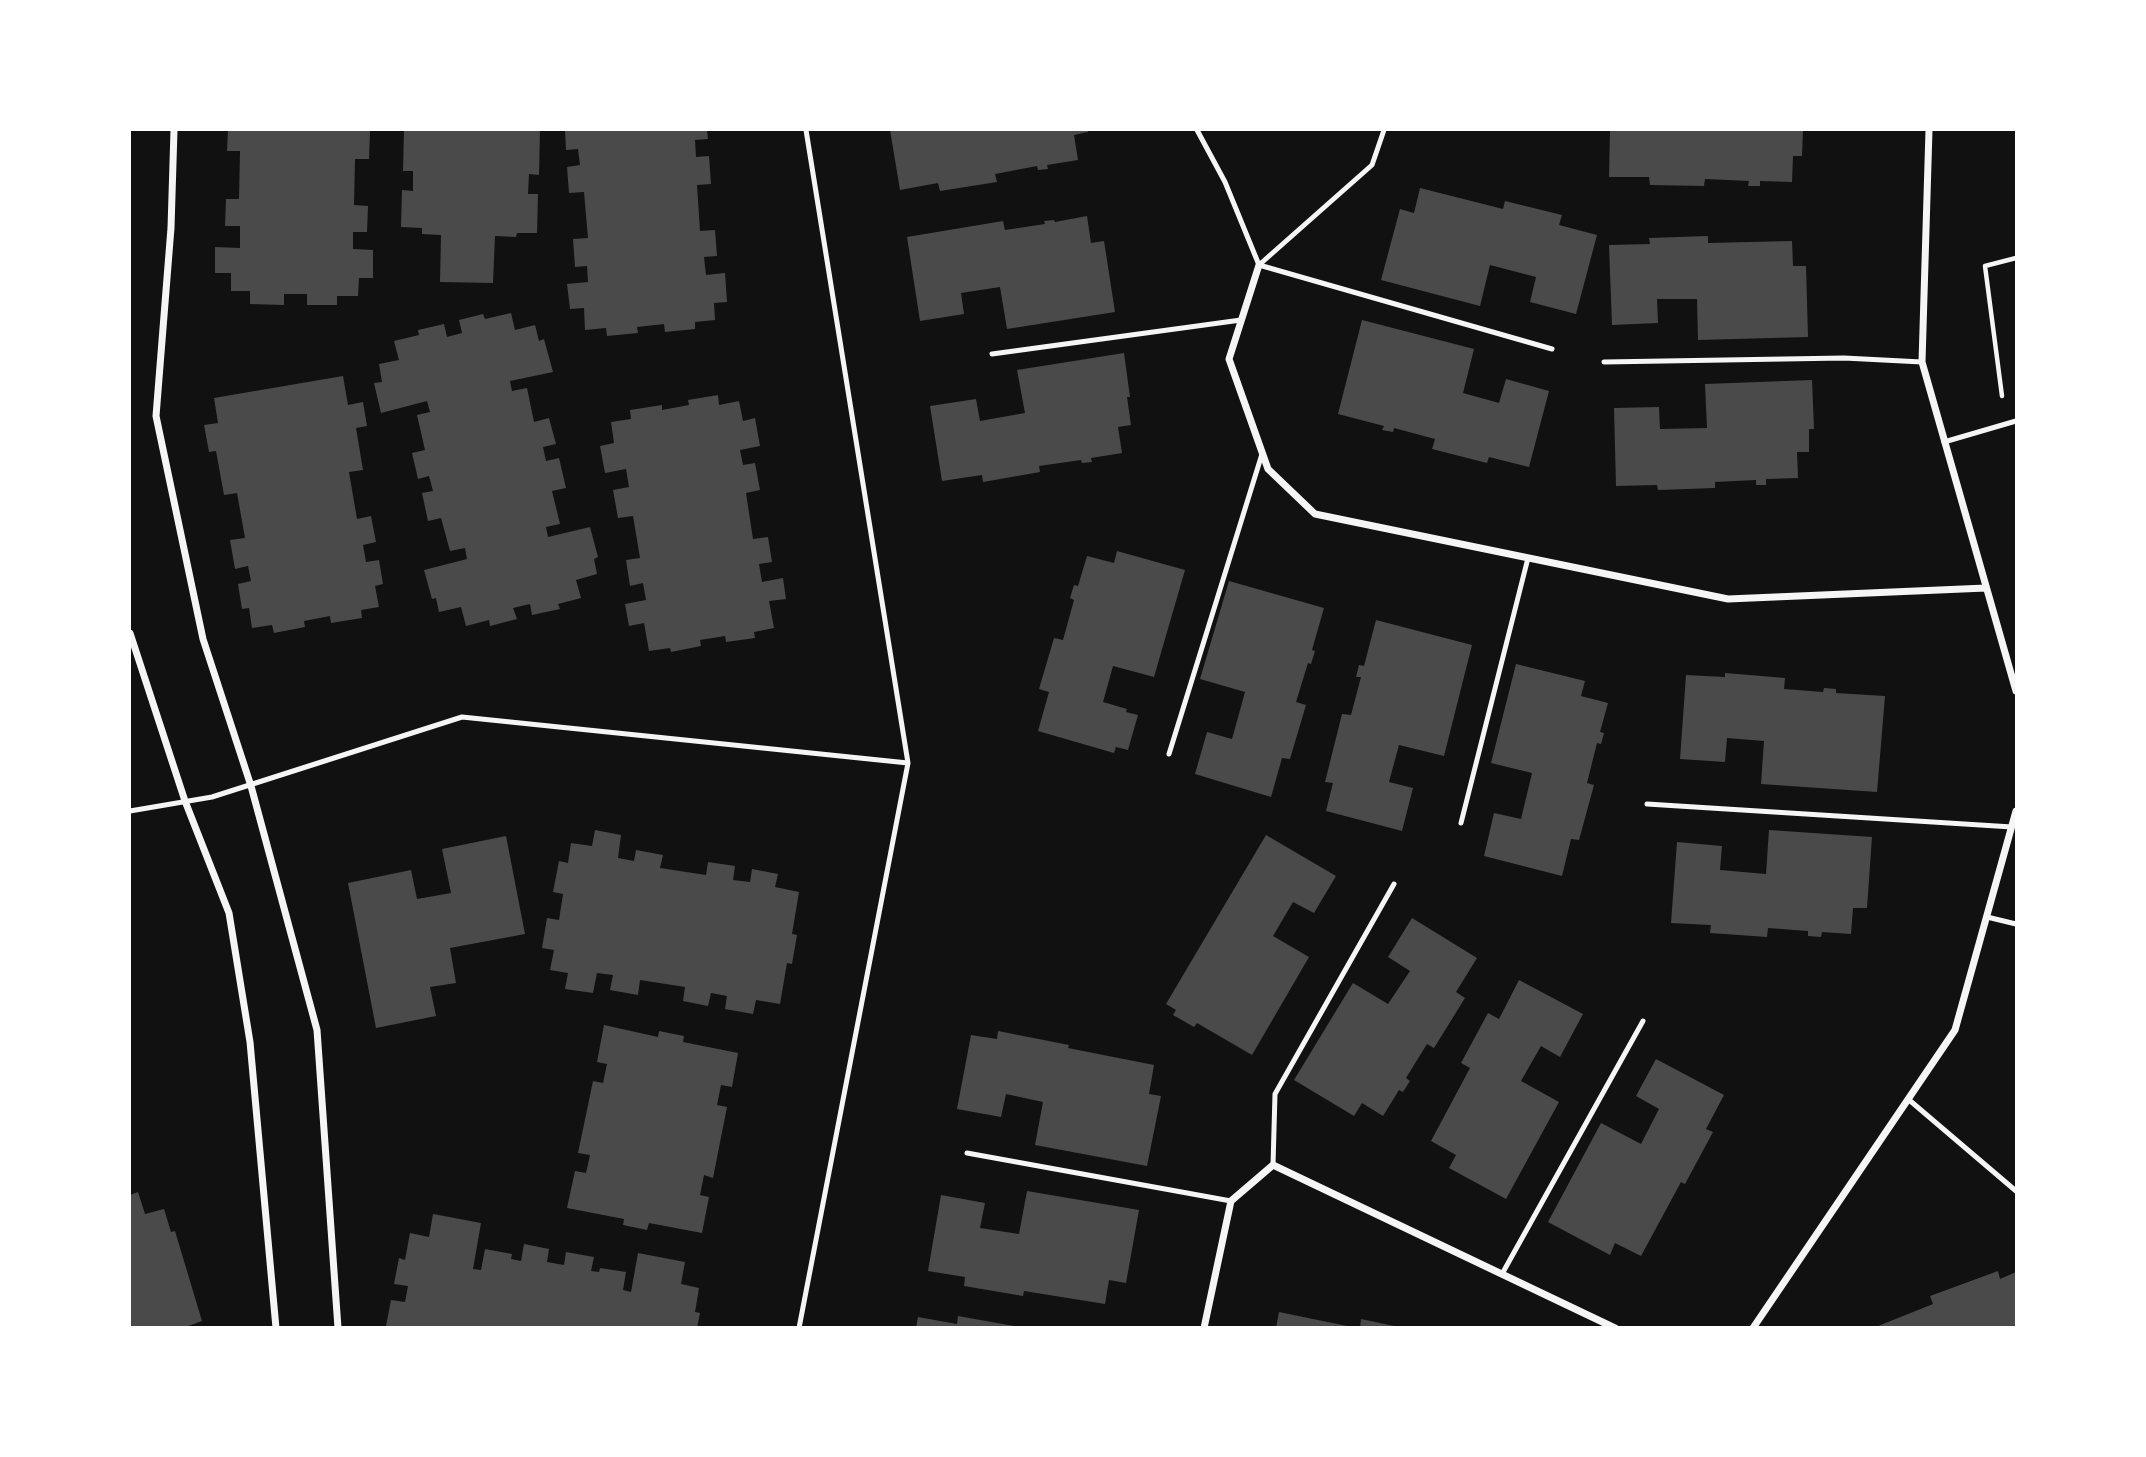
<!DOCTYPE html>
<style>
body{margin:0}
#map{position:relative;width:2146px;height:1457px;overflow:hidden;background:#111;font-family:"Roboto Serif",serif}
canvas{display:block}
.frame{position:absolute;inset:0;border:131px solid #fff;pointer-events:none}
</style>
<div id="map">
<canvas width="2146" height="1457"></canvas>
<div class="frame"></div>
</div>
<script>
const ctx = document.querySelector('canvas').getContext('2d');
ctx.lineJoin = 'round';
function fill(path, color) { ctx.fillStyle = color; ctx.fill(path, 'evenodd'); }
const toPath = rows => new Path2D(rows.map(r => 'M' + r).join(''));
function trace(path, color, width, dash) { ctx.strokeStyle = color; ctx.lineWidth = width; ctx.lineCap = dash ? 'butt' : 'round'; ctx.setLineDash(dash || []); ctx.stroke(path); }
const building = toPath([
 [228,130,370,131,369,159,355,159,354,205,368,206,367,232,353,232,353,249,373,250,373,278,359,278,358,296,337,296,337,305,307,305,307,294,284,294,284,305,250,304,250,291,231,291,231,273,215,273,215,247,240,248,240,226,225,226,226,199,239,199,240,151,227,151],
 [404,130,540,130,539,175,529,174,528,194,538,194,537,233,517,233,516,237,495,236,493,283,440,282,441,235,422,234,422,228,401,227,402,190,413,191,413,171,403,171],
 [565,130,707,130,708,139,695,140,696,157,709,156,711,184,697,185,700,231,715,230,717,256,704,257,706,275,725,273,727,302,714,303,715,320,695,322,695,329,665,332,664,324,637,327,638,333,607,336,606,328,585,330,584,308,570,309,567,284,588,282,587,266,575,267,573,239,588,238,584,192,569,193,567,167,580,165,578,149,566,150],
 [890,130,1088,130,1088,132,1074,135,1078,160,1047,165,1048,169,1038,170,1037,166,995,174,997,182,940,191,938,183,900,190],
 [1610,130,1803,130,1802,156,1793,156,1792,182,1760,181,1760,186,1748,186,1749,181,1705,179,1704,186,1650,185,1649,177,1609,177],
 [1420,188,1503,209,1505,201,1562,215,1559,225,1597,235,1576,314,1530,302,1536,277,1490,265,1480,306,1381,280,1400,209,1414,213],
 [1087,216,1091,243,1104,241,1115,312,1007,329,1000,287,961,293,964,314,920,321,907,237,1003,221,1005,230,1045,224,1044,221,1054,220,1055,222],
 [1708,236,1708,243,1792,241,1793,266,1806,266,1808,337,1698,340,1697,299,1657,299,1658,323,1612,325,1609,245,1650,244,1649,238],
 [511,313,515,330,535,325,539,341,544,339,553,372,510,381,512,391,527,388,534,422,549,418,556,444,543,447,546,461,559,458,566,488,552,491,560,524,546,527,548,537,590,527,598,557,594,559,597,574,576,580,581,598,558,604,560,609,532,615,530,604,513,608,517,619,490,626,489,620,466,626,461,607,439,612,436,598,432,599,424,570,467,559,465,548,450,551,441,518,428,521,422,493,433,491,429,476,418,479,412,453,425,450,417,415,430,412,427,401,381,413,374,383,382,382,379,364,399,360,394,341,419,335,418,330,444,324,447,337,462,333,459,320,483,314,485,319],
 [1362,320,1474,349,1463,393,1499,403,1506,379,1549,391,1529,467,1489,457,1487,463,1432,449,1435,439,1394,428,1393,432,1382,430,1384,426,1338,414],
 [1124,353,1130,397,1127,397,1131,425,1118,427,1122,453,1091,458,1092,462,1082,463,1081,460,1039,466,1040,472,983,482,982,475,942,481,930,406,976,399,980,421,1025,413,1017,370],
 [343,376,348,405,363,402,367,426,356,428,363,470,349,472,357,519,371,516,376,542,363,545,366,562,379,560,383,584,375,586,379,607,361,610,362,618,331,623,330,616,304,621,305,627,274,633,272,625,252,628,249,608,242,609,238,584,251,581,248,566,235,569,230,540,245,538,237,493,224,495,216,451,209,452,204,425,218,423,214,398],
 [1812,380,1814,429,1809,429,1809,452,1797,452,1798,478,1766,479,1766,485,1756,485,1756,480,1715,482,1715,488,1658,490,1657,485,1616,486,1614,408,1659,407,1660,429,1707,428,1705,384],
 [718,395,719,405,739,401,743,421,755,418,760,446,740,450,743,465,755,463,760,490,746,493,753,539,768,537,772,562,759,564,762,582,783,578,786,599,769,601,774,628,754,632,755,638,726,642,725,636,700,640,701,646,671,652,670,648,649,651,644,623,629,626,625,604,646,600,643,583,630,586,626,560,640,558,633,516,618,518,613,490,629,487,626,469,605,473,600,446,614,443,611,422,631,419,630,410,662,405,662,410,689,405,688,400],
 [1117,551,1185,570,1154,677,1113,666,1103,702,1127,709,1126,712,1138,715,1128,750,1116,747,1114,753,1038,731,1049,692,1039,689,1054,638,1063,640,1074,600,1070,598,1074,585,1078,586,1087,556,1114,563],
 [1229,581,1324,608,1312,650,1315,651,1311,664,1308,663,1296,702,1306,705,1290,759,1282,758,1271,797,1195,774,1207,732,1232,739,1245,692,1200,679],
 [1376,620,1472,645,1444,756,1399,745,1389,782,1413,788,1402,831,1326,811,1333,783,1325,782,1342,714,1351,715,1361,677,1356,677,1359,665,1364,666],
 [1516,664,1585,681,1581,696,1608,703,1600,732,1604,733,1601,744,1597,743,1587,783,1594,785,1579,840,1571,839,1562,876,1484,856,1494,813,1521,819,1532,773,1491,763],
 [1725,673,1785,678,1784,689,1823,692,1824,688,1836,689,1836,693,1885,696,1877,792,1761,784,1764,741,1727,738,1725,762,1680,759,1686,675,1725,677],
 [595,830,621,835,618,858,634,861,636,850,663,855,660,868,706,875,708,862,735,866,733,880,750,882,752,869,778,874,775,887,799,892,792,934,797,935,792,964,787,963,780,1004,756,1000,753,1014,725,1009,727,996,711,993,708,1006,683,1001,685,987,640,980,638,995,610,990,613,975,597,973,593,993,565,989,568,973,550,970,554,950,542,948,547,918,559,920,563,894,553,892,559,861,568,863,571,843,592,846],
 [1769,830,1872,837,1867,908,1853,908,1851,934,1822,932,1821,937,1808,936,1808,931,1768,928,1767,937,1710,933,1711,925,1671,923,1677,842,1722,846,1720,870,1766,874],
 [1266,835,1336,876,1314,913,1293,902,1273,936,1309,957,1252,1055,1197,1023,1194,1027,1173,1015,1176,1010,1166,1004],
 [506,836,525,934,450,948,456,983,430,987,436,1016,376,1028,348,883,411,870,417,899,451,893,442,849],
 [1412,918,1477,958,1456,992,1465,998,1434,1048,1427,1044,1406,1078,1410,1081,1403,1092,1399,1090,1383,1116,1362,1103,1354,1116,1294,1080,1353,983,1388,1004,1410,971,1388,957],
 [1519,980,1583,1014,1560,1057,1541,1046,1521,1081,1559,1102,1506,1199,1449,1168,1456,1155,1431,1141,1470,1068,1461,1063,1488,1013,1499,1019],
 [604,1025,658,1037,659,1031,684,1036,683,1042,738,1053,732,1087,721,1085,717,1105,727,1107,713,1178,704,1175,700,1195,709,1197,702,1233,649,1223,647,1230,623,1225,624,1219,567,1208,575,1171,586,1173,590,1155,578,1153,593,1081,603,1083,607,1064,597,1062],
 [998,1031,1069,1045,1068,1048,1154,1065,1149,1094,1161,1096,1147,1166,1035,1145,1043,1102,1006,1094,1001,1117,957,1109,971,1035,997,1039],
 [1656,1059,1724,1095,1706,1129,1713,1132,1685,1184,1681,1182,1641,1256,1615,1243,1610,1255,1548,1222,1601,1123,1641,1144,1659,1109,1636,1096],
 [1027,1191,1139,1210,1126,1283,1109,1280,1105,1304,1024,1291,1023,1296,964,1286,965,1277,928,1271,941,1195,985,1203,980,1228,1019,1234],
 [138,1192,145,1214,164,1209,171,1232,175,1231,202,1321,183,1328,130,1328,130,1195],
 [433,1214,481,1223,473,1269,481,1270,485,1249,512,1254,511,1259,521,1261,524,1244,549,1249,547,1262,564,1265,566,1252,594,1257,591,1271,599,1272,600,1268,626,1272,623,1290,631,1292,638,1253,685,1262,681,1284,699,1288,695,1312,700,1313,697,1328,386,1326,391,1300,405,1302,408,1286,394,1284,399,1258,405,1260,410,1233,429,1237],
 [1998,1271,2000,1279,2016,1272,2016,1328,1873,1328,1933,1304,1930,1296],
 [1279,1312,1347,1326,1346,1328,1276,1328],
 [958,1316,1014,1326,1014,1328,916,1328,918,1317,957,1324],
 [1361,1319,1394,1326,1394,1328,1360,1328]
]);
const path = toPath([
 [2002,396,1985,266,2016,258]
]);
const service = toPath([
 [1197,130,1225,182,1259,265],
 [1259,265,1552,349],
 [1259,265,1372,165,1384,130],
 [992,354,1241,320],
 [1604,362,1844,358,1922,362],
 [1944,442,2016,421],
 [1169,754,1262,454],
 [1647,804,2012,827],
 [130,811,212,797,462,717,908,763],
 [1461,823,1528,558],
 [1987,917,2016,924],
 [1908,1099,2016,1191],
 [967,1153,1231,1201],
 [1273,1165,1275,1094,1394,884],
 [1502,1274,1643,1021],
 [799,1328,908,763,806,130]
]);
const minor = toPath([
 [174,130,171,228,156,416,203,639,251,786,317,1030,338,1328],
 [1929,130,1922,362,2016,691],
 [1259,265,1229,359,1268,469,1315,514,1728,599,1986,588],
 [130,633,185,801,229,913,250,1042,276,1328],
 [1204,1328,1231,1201,1273,1165,1615,1328],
 [1753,1328,1955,1030,2016,811]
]);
fill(building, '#4a4a4a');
trace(path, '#f5f5f5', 4.5);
trace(service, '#f5f5f5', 5);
trace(minor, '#f5f5f5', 7);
</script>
